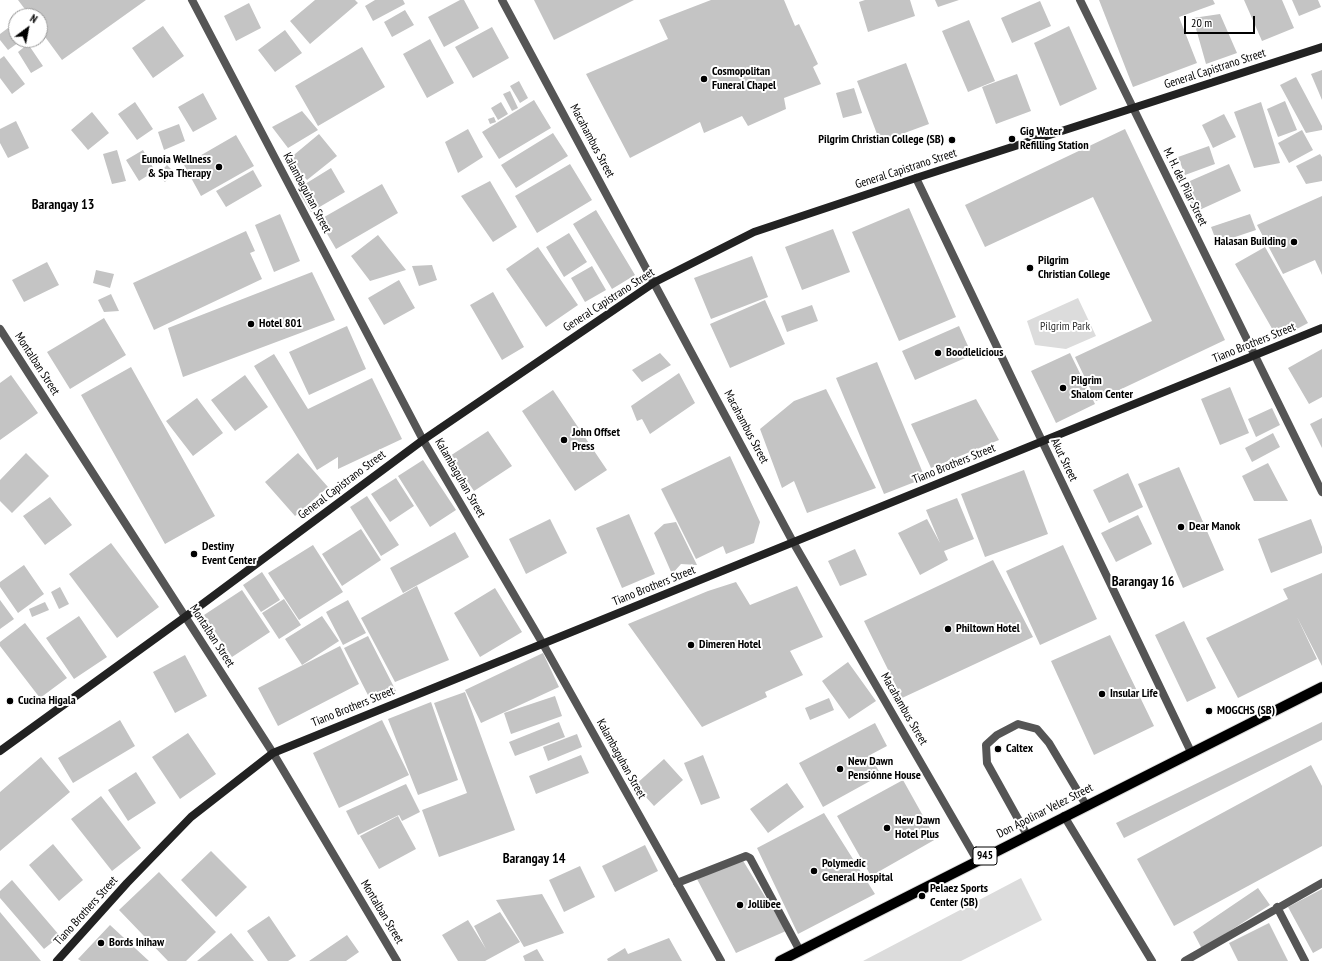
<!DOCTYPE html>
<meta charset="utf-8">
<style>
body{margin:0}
#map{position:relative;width:1322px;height:961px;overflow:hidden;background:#fff;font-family:"PT Sans Narrow",sans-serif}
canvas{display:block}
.north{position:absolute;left:8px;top:8px;width:40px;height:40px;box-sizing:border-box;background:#fff;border:1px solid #999;border-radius:50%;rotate:32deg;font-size:11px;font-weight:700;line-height:16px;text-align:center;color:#000}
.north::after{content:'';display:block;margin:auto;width:14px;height:18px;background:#000;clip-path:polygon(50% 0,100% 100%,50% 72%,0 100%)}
.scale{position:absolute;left:1184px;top:16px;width:71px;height:18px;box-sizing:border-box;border:2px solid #000;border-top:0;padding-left:5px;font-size:12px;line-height:14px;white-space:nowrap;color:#000;-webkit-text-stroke:3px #fff;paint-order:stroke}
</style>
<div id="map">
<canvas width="1322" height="961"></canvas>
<div class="north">N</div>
<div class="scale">20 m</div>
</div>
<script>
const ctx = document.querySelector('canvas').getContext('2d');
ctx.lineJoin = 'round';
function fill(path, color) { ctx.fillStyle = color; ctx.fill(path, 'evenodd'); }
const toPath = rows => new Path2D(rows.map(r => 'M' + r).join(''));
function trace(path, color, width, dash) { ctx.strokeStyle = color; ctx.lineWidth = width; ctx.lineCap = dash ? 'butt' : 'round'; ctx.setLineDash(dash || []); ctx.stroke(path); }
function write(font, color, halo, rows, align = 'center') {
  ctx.font = font + ' "PT Sans Narrow",sans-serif'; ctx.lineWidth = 4; ctx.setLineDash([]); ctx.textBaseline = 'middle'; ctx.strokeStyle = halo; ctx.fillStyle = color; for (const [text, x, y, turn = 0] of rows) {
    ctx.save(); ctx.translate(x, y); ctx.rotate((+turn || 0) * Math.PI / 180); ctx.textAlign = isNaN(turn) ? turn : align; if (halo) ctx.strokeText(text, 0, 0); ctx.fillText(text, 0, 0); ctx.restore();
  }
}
const green = toPath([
 [1078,298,1096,336,1066,349,1035,345,1027,321],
 [1021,878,1042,920,961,961,863,961]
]);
const building = toPath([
 [18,0,146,0,62,60,40,30,40,16,30,16],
 [315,0,355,0,358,3,310,44,290,21],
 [375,0,403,0,405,4,373,21,365,6],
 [460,0,464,0,479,28,444,47,428,17],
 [534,0,634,0,554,40],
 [711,0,784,0,795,26,799,24,818,64,813,67,821,84,784,98,786,109,748,126,742,116,704,133,700,122,630,158,586,74,668,39,659,20],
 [865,0,910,0,915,16,868,32,859,2],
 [935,0,959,0,938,7],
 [1099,0,1213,0,1215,4,1179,17,1197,63,1133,87],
 [1244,0,1282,0,1294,28,1262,41],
 [1292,0,1318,0,1321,7,1299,16],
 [1040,1,1051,26,1012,43,1001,18],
 [249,3,261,28,236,41,224,16],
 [405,10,414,25,392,37,384,22],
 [1220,14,1237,53,1206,64,1193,18],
 [969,20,995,81,968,92,942,31],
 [16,22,16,40,22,40,8,50,0,40,0,34],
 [163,26,184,56,153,78,132,48],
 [1069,26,1097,89,1060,106,1034,43],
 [492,27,509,58,473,78,455,47],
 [285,30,302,53,275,72,258,50],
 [430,39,454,83,427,98,403,54],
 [28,44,43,66,31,73,18,52],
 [362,47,385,87,318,126,295,86],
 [4,56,25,84,12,94,0,78,0,59],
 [906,63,929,124,880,142,857,81],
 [1322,70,1322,100,1311,74],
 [1017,74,1031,111,996,124,982,87],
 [1296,77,1322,126,1322,130,1306,133,1280,85],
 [519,81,528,98,520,103,510,86],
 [854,88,862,113,843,118,836,93],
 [510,91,518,108,512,111,503,94],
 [203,93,217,119,193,132,178,107],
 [534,100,551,128,499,159,482,132],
 [1285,101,1297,130,1278,137,1267,109],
 [135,102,153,129,137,140,118,114],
 [501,102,508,114,498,120,491,108],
 [1261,102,1280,163,1254,168,1234,112],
 [302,111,318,130,288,148,272,127],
 [92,112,109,133,88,150,71,130],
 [1224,114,1236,137,1213,148,1202,125],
 [494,117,496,122,490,124,488,119],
 [16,121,29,148,8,158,0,143,0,129],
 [179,124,185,141,164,150,158,132],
 [468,129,483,157,458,173,445,142],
 [1125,129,1225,340,1096,401,1075,357,1152,321,1093,197,985,247,965,205],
 [1302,130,1313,150,1289,163,1278,143],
 [553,133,568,156,516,188,501,165],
 [319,134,337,156,307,180,289,159],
 [236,135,254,166,201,196,184,165],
 [1209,146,1215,164,1185,175,1178,157],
 [117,150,126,181,112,184,103,154],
 [143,150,155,171,139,181,126,160],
 [1320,154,1322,157,1322,181,1306,184,1296,166],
 [570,164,592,200,537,233,515,196],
 [1229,164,1241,191,1195,212,1183,184],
 [167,165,174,172,165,182,157,175],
 [331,168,345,192,311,212,297,189],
 [253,170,262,186,226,207,216,191],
 [490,181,517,227,493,242,461,196],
 [382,184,398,213,336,249,319,220],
 [1322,196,1322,275,1315,260,1283,274,1257,225],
 [909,208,956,317,899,341,852,232],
 [596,210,635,275,612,289,573,224],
 [280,214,300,261,274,272,255,225],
 [1250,214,1256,230,1217,243,1211,227],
 [833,229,850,272,802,290,785,247],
 [246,231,255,251,250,253,262,279,154,330,133,283],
 [569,233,587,262,564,277,546,247],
 [378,235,406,270,370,281,351,256],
 [538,247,578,305,546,327,506,269],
 [1265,247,1308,323,1278,339,1235,264],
 [752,256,768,297,711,319,694,278],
 [47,262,59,285,24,302,12,280],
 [432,265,437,280,419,286,412,266],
 [592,266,606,290,585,302,571,278],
 [96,270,114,274,110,288,93,283],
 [312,272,335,320,183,377,168,328],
 [399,280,415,308,384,325,368,298],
 [493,292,524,347,502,360,470,305],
 [111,294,119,311,104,312,98,300],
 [765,300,785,344,730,368,710,324],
 [812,305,818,321,787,332,781,316],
 [104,318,126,355,70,389,47,352],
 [347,326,366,369,309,395,289,352],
 [959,326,972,355,915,380,902,351],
 [1322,349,1322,397,1309,404,1288,368],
 [660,353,671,365,642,382,632,370],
 [1070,353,1095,404,1056,423,1031,371],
 [274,354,308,409,372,378,402,439,338,469,338,457,317,470,254,366],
 [877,362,925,478,884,494,836,378],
 [131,367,215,516,165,544,81,395],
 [679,373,695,403,650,434,642,419,637,421,631,406],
 [11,375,38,413,0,440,0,383],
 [245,375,268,407,235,431,211,400],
 [1230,387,1249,433,1220,445,1201,399],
 [826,389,876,488,807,513,794,481,782,488,760,429,794,401],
 [553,390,607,470,575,491,522,411],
 [197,398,223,433,193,456,166,421],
 [976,399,999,440,931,468,911,424],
 [1272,408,1280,425,1256,437,1248,419],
 [1322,418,1322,448,1310,424],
 [488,431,512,466,474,491,450,456],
 [1273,433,1280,447,1252,462,1245,448],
 [26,453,49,476,12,513,0,501,0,480],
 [298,453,328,487,295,516,265,482],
 [730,456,760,522,754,543,726,554,723,546,696,559,661,489],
 [423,460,456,510,430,527,398,476],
 [1268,463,1288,501,1254,501,1242,476],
 [1179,467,1224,570,1183,588,1138,484],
 [1024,470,1048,534,985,557,961,494],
 [1128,473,1143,507,1109,523,1093,490],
 [396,478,414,506,390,522,371,494],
 [367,496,399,545,381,556,350,507],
 [50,497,72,525,45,545,23,516],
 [957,498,974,539,944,551,948,560,920,575,898,533,927,519,940,543,926,510],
 [629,514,655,574,622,588,596,528],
 [1138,515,1152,544,1116,562,1101,533],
 [550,519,567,553,526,574,509,539],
 [1311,519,1322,547,1322,553,1271,573,1258,539],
 [676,522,697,565,681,564,672,574,654,533,664,524],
 [361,529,381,560,342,586,322,554],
 [455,532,469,557,403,593,390,568],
 [111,543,159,607,117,638,69,574],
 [313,545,343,592,299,620,268,573],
 [1063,545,1097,619,1040,645,1006,571],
 [855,549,867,575,840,586,828,561],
 [993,560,1033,637,902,698,864,621],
 [24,565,44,594,18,613,0,587,0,582],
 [262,572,280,600,261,612,243,585],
 [1322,573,1322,666,1297,617,1317,659,1238,698,1206,638,1288,599,1283,589],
 [736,582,750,605,797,586,823,637,790,651,803,675,765,692,767,697,702,727,628,624,708,591],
 [417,586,449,660,395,682,361,618],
 [60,587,69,604,59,609,51,592],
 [495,588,522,632,480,657,454,613],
 [242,590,270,632,232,657,204,615],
 [284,599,301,625,279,639,262,613],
 [0,600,14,619,0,629],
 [348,600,366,633,343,645,326,612],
 [45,602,49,610,32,617,29,609],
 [79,616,107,657,74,679,46,638],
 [322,616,339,641,302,665,285,639],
 [1184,621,1216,688,1187,702,1155,635],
 [25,623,67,678,40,698,0,646,0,642],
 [1110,635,1154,726,1094,755,1051,661],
 [368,636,396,691,372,703,344,648],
 [340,646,359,684,278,726,258,688],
 [543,653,559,687,481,723,465,690],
 [185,655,207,696,175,713,153,672],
 [848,662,876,701,849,719,822,681],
 [465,692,515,830,439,857,422,810,467,793,434,703],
 [555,696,562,716,511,734,504,713],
 [829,698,834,710,810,720,805,708],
 [431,702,458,780,418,795,388,719],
 [120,720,135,746,73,783,58,758],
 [382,720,409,775,339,808,313,753],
 [559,722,565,737,515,756,509,742],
 [1322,722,1322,740,1124,838,1116,823],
 [875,723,887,746,870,755,881,775,823,807,799,763],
 [188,733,216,774,180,799,152,757],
 [577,734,582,747,548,761,543,747],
 [581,755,589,773,536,794,529,776],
 [703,755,720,798,701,805,684,763],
 [41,757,70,792,0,851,0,792],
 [664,759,683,780,654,806,635,785],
 [1311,765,1322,786,1322,846,1174,926,1137,859],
 [136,772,156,803,128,821,108,790],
 [903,780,936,839,871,876,837,816],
 [787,783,804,807,768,833,750,809],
 [406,784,420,812,402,821,399,815,358,835,346,811],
 [101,796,141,848,112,871,71,819],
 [824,813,875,894,798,934,757,848],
 [398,816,416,849,379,869,360,836],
 [53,844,83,880,59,901,29,865],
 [645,845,658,871,615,892,602,866],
 [211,851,247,887,216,917,181,880],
 [742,859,786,931,736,953,697,879],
 [580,866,595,897,564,912,549,880],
 [159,872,216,932,186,961,168,961,119,910],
 [12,880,60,936,44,949,0,898,0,891],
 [1258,888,1270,905,1202,949,1193,932],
 [1322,889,1322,948,1313,953,1288,907],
 [542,894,564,933,524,947,496,900],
 [0,912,41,961,0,961],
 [500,912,520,942,485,961,458,961,442,935,468,920,486,949,474,926],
 [269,916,296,956,288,961,268,961,247,931],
 [1269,923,1288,961,1238,961,1229,943],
 [110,925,149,961,81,961,78,959],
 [231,933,254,961,197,961],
 [347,935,359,952,346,961,309,961],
 [669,938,682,961,608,961,607,959,625,948,628,954],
 [537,949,544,961,525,961,523,956]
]);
const lane = toPath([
 [1064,816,1152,961],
 [1027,835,987,763,986,745,997,735,1018,724,1037,729,1049,743,1086,805],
 [677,883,746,856,750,858,800,951],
 [1277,907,1305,961],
 [1185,961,1322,883]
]);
const street = toPath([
 [192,0,423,440,543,644,721,961],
 [502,0,793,542,977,860],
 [1080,0,1322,492],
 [916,178,1191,752],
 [0,329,273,753,397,961]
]);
const secondary = toPath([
 [0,751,185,617,423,440,655,282,754,232,916,178,1322,47],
 [57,961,127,883,191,817,273,753,1322,328]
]);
const primary = toPath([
 [780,961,1322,687]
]);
const markers = [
 [704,79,4,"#000"],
 [1012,139,4,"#000"],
 [952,140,4,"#000"],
 [219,167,4,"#000"],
 [1294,242,4,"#000"],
 [1030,268,4,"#000"],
 [251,324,4,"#000"],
 [938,353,4,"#000"],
 [1063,388,4,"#000"],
 [564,440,4,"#000"],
 [1181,527,4,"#000"],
 [194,554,4,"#000"],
 [948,629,4,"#000"],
 [691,645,4,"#000"],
 [1102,694,4,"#000"],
 [10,701,4,"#000"],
 [1209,711,4,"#000"],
 [998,749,4,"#000"],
 [840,769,4,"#000"],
 [887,828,4,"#000"],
 [814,871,4,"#000"],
 [922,896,4,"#000"],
 [740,905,4,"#000"],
 [101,943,4,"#000"]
];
const shields = [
 [985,856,24]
];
const shieldNames = [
 ["945",985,856]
];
const streetNames = [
 ["General Capistrano Street",1215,69,-18],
 ["Macahambus Street",592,141,62],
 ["General Capistrano Street",906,169,-18],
 ["M. H. del Pilar Street",1185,187,64],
 ["Kalambaguhan Street",307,193,62],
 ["General Capistrano Street",609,300,-33],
 ["Tiano Brothers Street",1254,343,-22],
 ["Montalban Street",37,364,57],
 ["Macahambus Street",746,427,62],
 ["Akut Street",1064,460,64],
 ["Tiano Brothers Street",954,464,-22],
 ["Kalambaguhan Street",460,478,60],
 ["General Capistrano Street",342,485,-37],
 ["Tiano Brothers Street",654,586,-22],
 ["Montalban Street",212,636,57],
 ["Tiano Brothers Street",353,707,-22],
 ["Macahambus Street",904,709,60],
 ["Kalambaguhan Street",621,759,61],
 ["Don Apolinar Velez Street",1045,811,-27],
 ["Tiano Brothers Street",86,911,-48],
 ["Montalban Street",382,912,59]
];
const poiNames = [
 ["Cosmopolitan",712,72],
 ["Funeral Chapel",712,86],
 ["Gig Water",1020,132],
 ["Refilling Station",1020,146],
 ["Pilgrim Christian College (SB)",944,140,"right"],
 ["Eunoia Wellness",211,160,"right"],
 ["& Spa Therapy",211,174,"right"],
 ["Halasan Building",1286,242,"right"],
 ["Pilgrim",1038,261],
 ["Christian College",1038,275],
 ["Hotel 801",259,324],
 ["Boodlelicious",946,353],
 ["Pilgrim",1071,381],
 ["Shalom Center",1071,395],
 ["John Offset",572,433],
 ["Press",572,447],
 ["Dear Manok",1189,527],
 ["Destiny",202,547],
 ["Event Center",202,561],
 ["Philtown Hotel",956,629],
 ["Dimeren Hotel",699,645],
 ["Insular Life",1110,694],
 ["Cucina Higala",18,701],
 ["MOGCHS (SB)",1217,711],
 ["Caltex",1006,749],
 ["New Dawn",848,762],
 ["Pensiónne House",848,776],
 ["New Dawn",895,821],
 ["Hotel Plus",895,835],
 ["Polymedic",822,864],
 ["General Hospital",822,878],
 ["Pelaez Sports",930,889],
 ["Center (SB)",930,903],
 ["Jollibee",748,905],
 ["Bords Inihaw",109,943]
];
const parkNames = [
 ["Pilgrim Park",1065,327]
];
const quarterNames = [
 ["Barangay 13",63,205],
 ["Barangay 16",1143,582],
 ["Barangay 14",534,859]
];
fill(green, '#dcdcdc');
fill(building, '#c4c4c4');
trace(primary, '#dbdbdb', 12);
trace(lane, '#555', 8);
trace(street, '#555', 8);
trace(secondary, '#222', 8);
trace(primary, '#000', 10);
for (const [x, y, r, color] of markers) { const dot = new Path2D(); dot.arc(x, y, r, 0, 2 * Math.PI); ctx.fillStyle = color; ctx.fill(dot); trace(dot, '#fff', 1.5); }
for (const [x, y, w] of shields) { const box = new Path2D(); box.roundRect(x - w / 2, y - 9, w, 18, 3); ctx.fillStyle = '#fff'; ctx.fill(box); trace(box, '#000', 1); }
write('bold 11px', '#000', null, shieldNames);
write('12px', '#000', '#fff', streetNames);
write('bold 12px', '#000', '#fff', poiNames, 'left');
write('12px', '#333', '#fff', parkNames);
write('bold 14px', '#000', '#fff', quarterNames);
</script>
